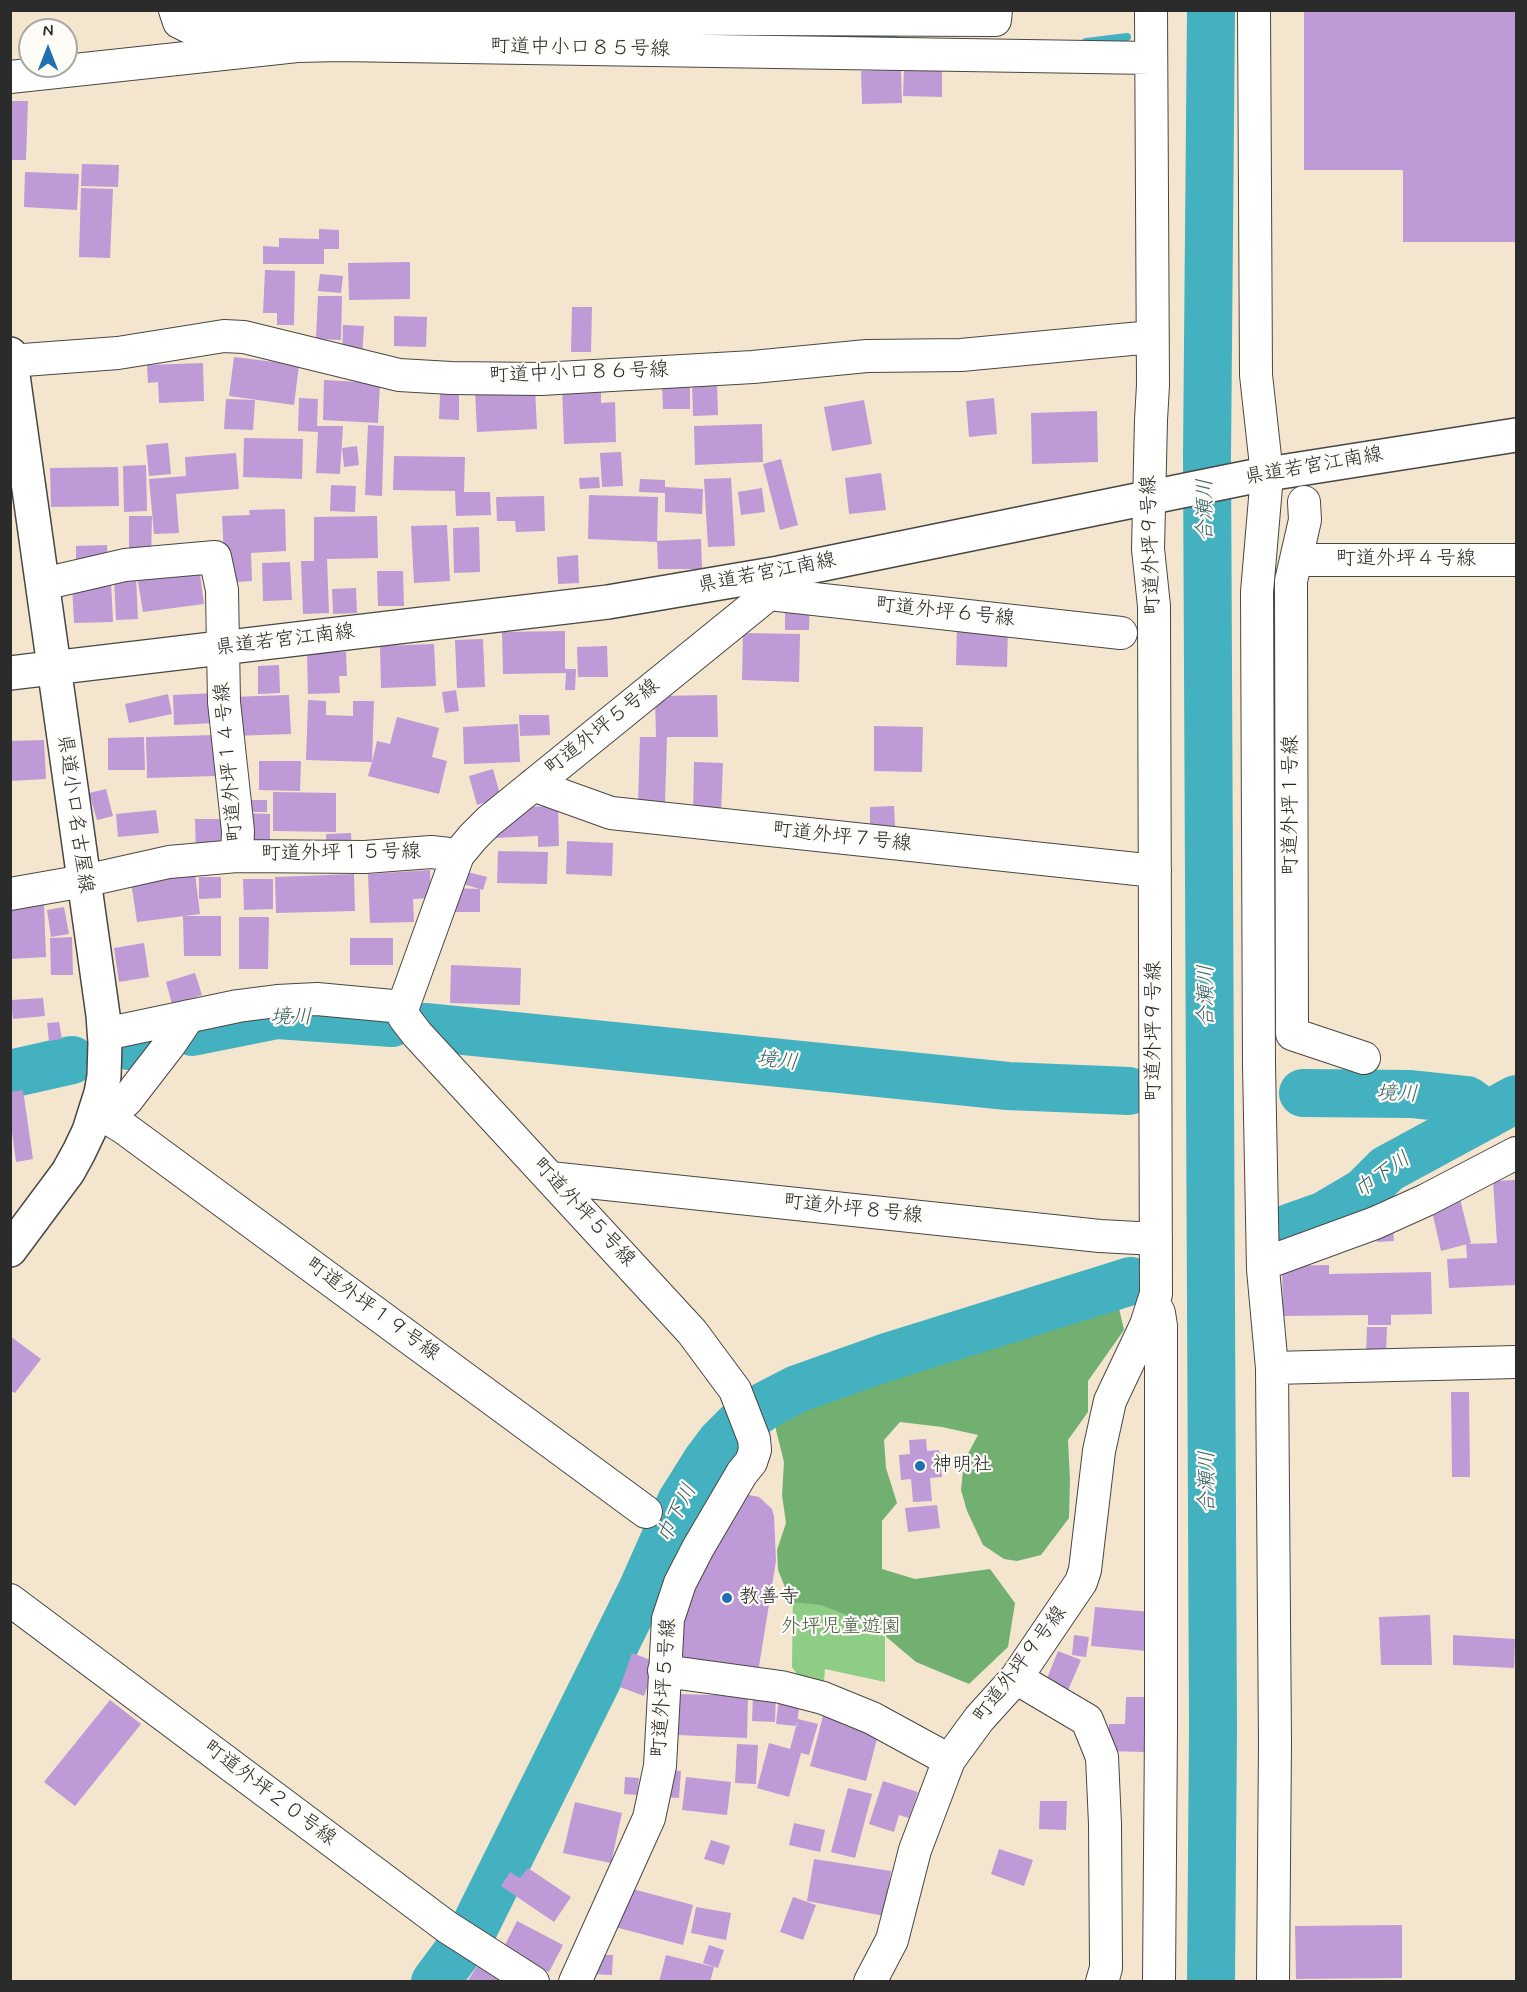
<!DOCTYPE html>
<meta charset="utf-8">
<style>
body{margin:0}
#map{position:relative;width:1527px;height:1992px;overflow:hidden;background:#f4e6ce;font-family:Mynerve,sans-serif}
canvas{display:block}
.frame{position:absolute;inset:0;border:12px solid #2b2b2b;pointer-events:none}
.north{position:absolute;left:18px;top:18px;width:60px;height:60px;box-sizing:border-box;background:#fdfcf7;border:2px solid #a9a8a5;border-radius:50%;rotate:0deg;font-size:16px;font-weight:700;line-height:24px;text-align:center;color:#2b2b2b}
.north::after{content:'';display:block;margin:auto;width:21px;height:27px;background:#1f6fb2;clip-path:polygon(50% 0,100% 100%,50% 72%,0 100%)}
</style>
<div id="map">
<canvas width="1527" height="1992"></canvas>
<div class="frame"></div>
<div class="north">N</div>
</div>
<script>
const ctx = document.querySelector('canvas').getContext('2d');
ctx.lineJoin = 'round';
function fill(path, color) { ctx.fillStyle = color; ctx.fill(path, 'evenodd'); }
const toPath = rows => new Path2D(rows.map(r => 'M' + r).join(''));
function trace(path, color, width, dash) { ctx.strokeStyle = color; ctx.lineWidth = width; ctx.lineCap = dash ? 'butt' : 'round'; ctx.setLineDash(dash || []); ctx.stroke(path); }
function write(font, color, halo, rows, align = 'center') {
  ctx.font = font + ' Mynerve,"Klee One",sans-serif'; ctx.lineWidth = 4.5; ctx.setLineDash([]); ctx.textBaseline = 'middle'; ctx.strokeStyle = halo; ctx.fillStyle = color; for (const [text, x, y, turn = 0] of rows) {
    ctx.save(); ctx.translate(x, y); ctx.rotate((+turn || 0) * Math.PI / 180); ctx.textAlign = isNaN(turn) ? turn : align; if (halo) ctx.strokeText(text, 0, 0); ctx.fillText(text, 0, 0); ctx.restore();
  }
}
const green = toPath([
 [793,1582,885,1583,885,1682,825,1669,823,1692,805,1686,792,1667]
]);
const forest = toPath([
 [1516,1080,1516,1126,1466,1108],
 [1088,1280,1119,1308,1124,1330,1088,1381,1088,1412,1068,1440,1070,1480,1069,1518,1041,1555,1017,1561,1004,1559,983,1545,967,1511,961,1490,964,1461,978,1435,942,1427,900,1422,884,1440,886,1468,897,1503,882,1521,882,1569,915,1579,990,1569,1015,1603,1008,1647,969,1684,916,1662,884,1635,857,1619,821,1605,791,1602,778,1570,777,1550,786,1523,782,1495,784,1462,776,1430,773,1396,806,1374,869,1352,919,1329,967,1318,1010,1301]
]);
const stream = toPath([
 [723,34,893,38],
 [1086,42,1127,37]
]);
const river = toPath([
 [425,1027,1008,1086,1129,1091],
 [192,1032,277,1015,392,1023],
 [129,1046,166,1037],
 [10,1074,72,1060],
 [1303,1093,1411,1094,1467,1100,1487,1115],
 [1280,1231,1325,1215,1364,1192,1387,1169,1516,1099],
 [435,1982,472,1932,642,1590,681,1502,706,1462,721,1442,738,1425,766,1405,797,1389,884,1358,1131,1281],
 [1211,1982,1213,1728,1207,456,1211,10]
]);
const building = toPath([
 [1304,10,1516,10,1516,242,1403,242,1403,170,1304,170],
 [904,68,942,69,942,97,903,96],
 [901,70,902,103,862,104,861,71],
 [10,101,28,101,26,160,10,160],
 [82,164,119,165,118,187,81,186],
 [25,172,79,174,77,210,24,207],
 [81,188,113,189,110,258,79,257],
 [319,229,339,230,339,249,324,249,324,264,263,264,263,246,279,247,279,238,319,239],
 [410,262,410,299,349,300,348,263],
 [265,270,295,271,294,325,277,325,277,313,263,313],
 [320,274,343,276,341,293,318,291],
 [318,296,342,296,341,340,316,339],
 [572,307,592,307,591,352,571,352],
 [394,316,427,317,426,347,394,346],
 [343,325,364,326,362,358,342,357],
 [234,357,299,365,294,405,229,396],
 [203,363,204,401,159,403,158,382,148,383,147,365],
 [324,380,380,383,378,423,323,420],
 [690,380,690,409,663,409,662,381],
 [717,382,718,415,693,416,692,383],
 [601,384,601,403,615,402,616,442,564,444,562,385],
 [535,388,537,429,477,432,475,390],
 [440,394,459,395,459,420,439,419],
 [299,398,318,399,317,426,343,426,340,474,316,473,318,432,298,431],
 [994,398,997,434,969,437,966,401],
 [226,399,255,400,253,430,224,429],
 [864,400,872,444,832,451,824,407],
 [1097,411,1098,462,1032,464,1031,413],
 [762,424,763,462,695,465,694,426],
 [368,425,384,426,382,496,365,495],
 [244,438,303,439,302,479,243,477],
 [168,443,171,474,149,476,146,445],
 [357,446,359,465,344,467,342,448],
 [621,452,623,486,602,487,600,453],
 [236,453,239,489,176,494,179,533,154,534,149,479,186,476,185,457],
 [394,456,465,457,464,492,490,492,491,515,456,516,455,491,393,490],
 [781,459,798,525,780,530,763,464],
 [146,465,147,511,124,512,123,466],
 [118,467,119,506,51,507,50,468],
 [881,473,886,510,849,514,845,478],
 [599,477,600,488,580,489,579,478],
 [731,478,735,546,708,547,704,479],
 [640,479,665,480,665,487,703,489,702,514,665,512,665,493,639,492],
 [331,485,356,486,355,512,330,511],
 [762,488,765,512,741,515,738,492],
 [589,495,658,497,657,542,588,539],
 [544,496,545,531,516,532,515,521,497,521,496,497],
 [285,509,286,551,251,553,252,581,221,583,224,557,222,516,250,515,249,510],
 [129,516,152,516,151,557,129,557],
 [377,516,378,558,327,559,329,613,303,614,301,561,314,561,314,517],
 [447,525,450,581,414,583,411,526],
 [479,527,480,572,454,573,453,528],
 [701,539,702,569,658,569,657,541],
 [107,545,108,568,76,569,76,546],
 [578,555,579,583,558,584,557,557],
 [290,562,292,600,263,601,262,563],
 [199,567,204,604,143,612,137,576],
 [377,571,403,571,404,606,378,606],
 [114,576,136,576,138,619,116,620],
 [111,582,113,622,74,623,72,584],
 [356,588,357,613,333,614,332,589],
 [785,602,810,603,809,630,785,630],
 [957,624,1008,626,1007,667,956,665],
 [565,631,565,669,576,669,575,690,565,690,566,673,503,674,502,632],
 [743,633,800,634,799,682,742,680],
 [483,639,485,687,457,688,455,640],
 [434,644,436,686,381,688,380,646],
 [607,646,608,677,578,677,577,647],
 [346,652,347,676,339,676,340,693,308,694,307,653],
 [279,665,280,693,258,694,258,666],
 [456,690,459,711,445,713,442,692],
 [214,693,215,723,174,725,173,695],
 [168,694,172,714,129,723,125,704],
 [289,695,291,734,232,736,230,697],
 [717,695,718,737,667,737,665,803,638,802,640,737,656,737,655,696],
 [308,700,326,701,326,715,353,716,353,701,374,701,372,762,377,741,390,744,397,717,439,728,432,757,447,761,439,794,368,776,372,762,306,760],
 [519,715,549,715,550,735,520,736],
 [518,724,520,762,464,764,463,727],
 [874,726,923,727,922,772,874,771],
 [215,735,216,776,147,778,146,737],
 [144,737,145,770,108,770,108,738],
 [44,740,46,779,10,781,10,741],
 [259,761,301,761,300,791,259,790],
 [694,762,723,763,721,815,693,814],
 [493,769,501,798,477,805,469,776],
 [106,789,113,816,97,820,89,793],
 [273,792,336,793,336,832,273,831],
 [243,800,267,800,267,812,243,812],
 [558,806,559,846,538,847,538,836,496,838,496,824,514,823,514,807],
 [894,806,895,827,870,828,870,807],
 [156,810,159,833,118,837,116,814],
 [242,813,270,814,270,848,242,848],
 [195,819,226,819,227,855,196,856],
 [351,833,352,853,327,854,326,834],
 [567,841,613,843,612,876,566,874],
 [498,851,548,852,547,884,497,883],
 [430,870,431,898,413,899,414,922,370,923,368,874],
 [464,871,487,877,483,890,460,883],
 [195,874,200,914,137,922,131,882],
 [354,874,355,911,276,913,275,877],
 [199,877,221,877,221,898,199,899],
 [243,879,273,879,273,909,244,910],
 [455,888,480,889,480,912,454,912],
 [44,905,46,957,10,959,10,907],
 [64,907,69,934,51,937,47,910],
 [183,916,221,916,221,956,184,956],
 [239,917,269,917,268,969,239,969],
 [72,937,73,975,51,975,50,938],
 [350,938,393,938,393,965,350,965],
 [144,943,149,977,119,982,114,948],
 [451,965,521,968,520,1005,450,1003],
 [195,973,202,995,172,1004,166,982],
 [43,998,45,1016,13,1019,11,1000],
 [59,1022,62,1039,49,1041,47,1023],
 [23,1090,33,1159,16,1162,10,1117,10,1092],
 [1516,1180,1516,1285,1449,1288,1447,1259,1467,1258,1466,1244,1497,1243,1493,1181],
 [1459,1195,1471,1243,1441,1251,1430,1202],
 [1392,1221,1394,1241,1377,1242,1376,1223],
 [1329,1265,1329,1274,1431,1272,1432,1314,1391,1315,1391,1325,1368,1325,1368,1315,1283,1316,1282,1266],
 [1367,1327,1387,1327,1386,1354,1366,1354],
 [10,1336,41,1359,15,1393,10,1390],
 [1451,1392,1469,1392,1470,1477,1452,1477],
 [926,1439,927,1451,939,1450,942,1477,930,1478,932,1501,913,1502,911,1479,901,1480,899,1455,910,1454,909,1440],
 [738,1493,759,1497,772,1509,774,1516,776,1561,757,1679,673,1666,679,1616],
 [937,1505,940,1528,908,1532,905,1508],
 [1095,1607,1151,1612,1147,1651,1091,1646],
 [1430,1615,1432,1665,1381,1665,1379,1617],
 [1074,1635,1089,1637,1086,1657,1072,1655],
 [1453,1635,1515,1639,1514,1668,1453,1665],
 [1058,1651,1081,1660,1066,1695,1044,1686],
 [632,1653,656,1662,644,1696,620,1687],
 [678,1694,748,1696,747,1738,677,1735],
 [753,1694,776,1694,775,1722,752,1721],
 [779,1696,800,1698,797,1726,776,1724],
 [1126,1697,1146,1697,1144,1752,1108,1751,1109,1724,1125,1724],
 [110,1700,141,1724,75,1806,44,1782],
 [823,1716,879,1731,866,1781,810,1766],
 [798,1719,818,1724,809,1755,801,1753,789,1797,757,1788,769,1743,790,1749],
 [737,1744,758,1745,756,1784,735,1783],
 [663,1770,681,1771,679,1798,661,1797],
 [625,1777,639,1778,637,1795,624,1794],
 [686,1777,731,1782,727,1815,682,1810],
 [883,1781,918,1792,909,1818,899,1815,894,1832,869,1824],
 [848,1788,872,1794,855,1858,831,1852],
 [1040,1801,1067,1801,1066,1830,1039,1829],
 [575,1802,622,1813,611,1863,563,1853],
 [794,1823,825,1830,820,1852,789,1845],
 [711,1840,730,1846,724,1865,704,1859],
 [999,1849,1033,1860,1024,1886,991,1874],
 [814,1859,891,1871,884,1916,807,1901],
 [528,1868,571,1897,554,1922,501,1886,510,1872,520,1878],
 [625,1887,693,1905,683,1945,615,1927],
 [793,1897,816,1905,803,1940,780,1932],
 [696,1907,731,1913,726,1940,691,1933],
 [517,1921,563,1945,549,1972,503,1949],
 [1402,1925,1402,1978,1296,1979,1295,1926],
 [709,1945,724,1950,718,1968,703,1963],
 [593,1955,613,1955,612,1975,592,1974],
 [666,1955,714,1967,710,1982,659,1982],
 [477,1966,502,1982,467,1982]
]);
const minor = toPath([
 [175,10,179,22,189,27,294,17,995,20,996,10],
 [1254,10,1256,375,1267,475,1257,592,1259,1065,1263,1269,1272,1368,1275,1743,1273,1982],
 [10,77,297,46,339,45,1151,58],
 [10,361,118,353,224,336,244,337,399,375,451,378,541,379,753,367,867,356,961,355,1152,337],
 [1304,502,1305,520,1291,581,1292,1034,1364,1058],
 [1296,560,1516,560],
 [43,584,125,565,215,557,222,590,224,702,238,831,237,856],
 [769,594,1121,633],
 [533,785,611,813,1155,871],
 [10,894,84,881,169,862,237,856,365,857,431,852,458,855],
 [105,1034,238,1006,277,1001,317,999,403,1007],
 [96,1111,124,1128,646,1512],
 [96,1111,126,1101,170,1044,189,1016],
 [550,1178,1100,1236,1156,1239],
 [1263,1264,1375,1223,1426,1200,1516,1153],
 [1154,1303,1159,1313,1161,1326,1161,1728,1159,1982],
 [1272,1368,1516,1362],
 [10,1600,447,1927,533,1982],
 [664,1671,781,1687,823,1698,872,1718,949,1760],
 [1016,1678,1087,1720,1102,1757,1105,1824,1106,1968,1102,1982],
 [575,1982,649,1818,660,1766,668,1619,680,1583,698,1548,742,1473,751,1462,755,1450,754,1439,735,1390,692,1332,417,1034,404,1017,403,1007,458,855,473,837,489,821,775,589,779,581,779,573],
 [870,1982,892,1940,915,1850,949,1760,979,1719,1016,1678,1081,1582,1085,1570,1099,1451,1110,1401,1146,1325,1156,1294,1154,606,1148,549,1151,420,1153,385,1151,10]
]);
const major = toPath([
 [10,354,103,1015,105,1043,104,1076,101,1093,89,1131,79,1152,68,1172,10,1250],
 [10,673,608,602,779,573,1255,476,1516,435]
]);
const markers = [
 [920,1466,6,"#1f6fb2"],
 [727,1598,6,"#1f6fb2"]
];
const streetNames = [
 ["町道中小口８５号線",580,49,1],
 ["町道中小口８６号線",579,374,-2],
 ["県道若宮江南線",1314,467,-10],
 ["町道外坪９号線",1152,545,-92],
 ["町道外坪４号線",1406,560],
 ["県道若宮江南線",767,574,-11],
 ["町道外坪６号線",945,613,6],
 ["県道若宮江南線",285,641,-7],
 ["町道外坪５号線",603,728,-39],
 ["町道外坪１４号線",230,762,-95],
 ["町道外坪１号線",1292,805,-90],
 ["県道小口名古屋線",74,814,82],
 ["町道外坪７号線",842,838,6],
 ["町道外坪１５号線",341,854,-1],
 ["町道外坪９号線",1155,1031,-90],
 ["町道外坪８号線",853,1210,6],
 ["町道外坪５号線",583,1213,47],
 ["町道外坪１９号線",372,1310,36],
 ["町道外坪９号線",1021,1665,-53],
 ["町道外坪５号線",665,1688,-86],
 ["町道外坪２０号線",269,1794,37]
];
const poiNames = [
 ["神明社",932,1466],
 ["教善寺",739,1598]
];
const parkNames = [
 ["外坪児童遊園",841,1628]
];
const waterNames = [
 ["合瀬川",1207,510,-90],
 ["合瀬川",1208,996,-90],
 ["境川",291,1019],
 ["境川",777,1062,6],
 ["境川",1397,1095,2],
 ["巾下川",1383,1176,-35],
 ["合瀬川",1209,1482,-90],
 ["巾下川",678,1514,-63]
];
fill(green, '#8dcd84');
fill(forest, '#72b072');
trace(stream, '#43b1bf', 8);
trace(river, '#43b1bf', 48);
fill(building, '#be9ad6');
trace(minor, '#494743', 34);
trace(major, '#494743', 36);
trace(minor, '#fff', 32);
trace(major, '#fff', 33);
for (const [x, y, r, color] of markers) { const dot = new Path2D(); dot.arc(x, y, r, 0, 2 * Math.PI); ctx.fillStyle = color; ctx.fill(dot); trace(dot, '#fdfcf7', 2); }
write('20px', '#2b2b2b', '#fdfcf7', streetNames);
write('20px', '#2b2b2b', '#fdfcf7', poiNames, 'left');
write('20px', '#485c46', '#fdfcf7', parkNames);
write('italic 21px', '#356166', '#fdfcf7', waterNames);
</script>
